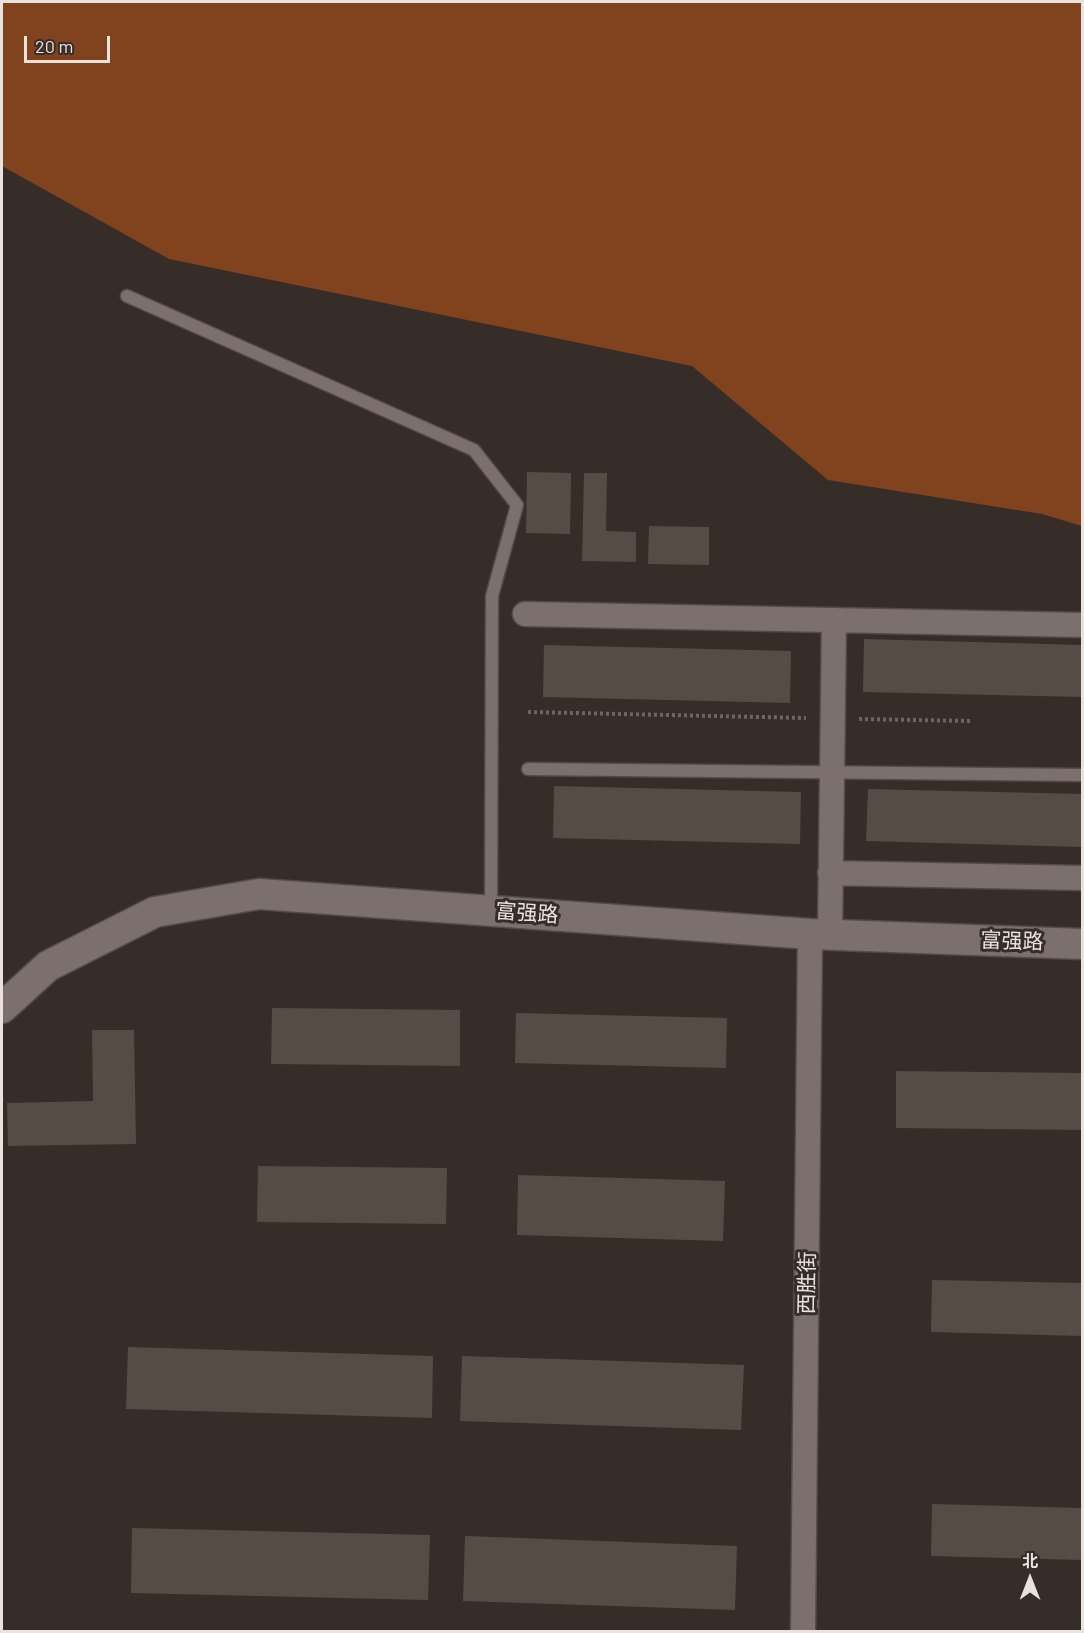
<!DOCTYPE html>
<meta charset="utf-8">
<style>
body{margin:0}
#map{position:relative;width:1084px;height:1633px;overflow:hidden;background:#362d28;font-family:Barlow,"Noto Sans SC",sans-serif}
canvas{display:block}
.frame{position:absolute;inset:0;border:3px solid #e9e3df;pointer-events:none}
.north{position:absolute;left:1000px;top:1549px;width:60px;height:60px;-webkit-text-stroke:4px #362d28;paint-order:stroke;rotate:0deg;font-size:16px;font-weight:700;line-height:24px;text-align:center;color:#e9e3df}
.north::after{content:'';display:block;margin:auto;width:21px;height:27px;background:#e9e3df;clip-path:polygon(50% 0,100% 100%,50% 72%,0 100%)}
.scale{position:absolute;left:24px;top:36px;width:86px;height:27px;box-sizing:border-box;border:3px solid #e9e3df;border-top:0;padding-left:8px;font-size:18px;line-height:21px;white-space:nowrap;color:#e9e3df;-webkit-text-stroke:4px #362d28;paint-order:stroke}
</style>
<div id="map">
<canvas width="1084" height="1633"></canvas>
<div class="frame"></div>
<div class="north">北</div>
<div class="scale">20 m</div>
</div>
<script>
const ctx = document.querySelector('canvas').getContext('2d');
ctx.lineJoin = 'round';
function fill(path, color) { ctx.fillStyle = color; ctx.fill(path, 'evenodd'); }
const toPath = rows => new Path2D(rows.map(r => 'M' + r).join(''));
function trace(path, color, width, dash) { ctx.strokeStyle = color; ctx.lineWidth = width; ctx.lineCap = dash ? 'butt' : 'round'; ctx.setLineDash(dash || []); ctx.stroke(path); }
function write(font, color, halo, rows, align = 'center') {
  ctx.font = font + ' Barlow,"Noto Sans SC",sans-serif'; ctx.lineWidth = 6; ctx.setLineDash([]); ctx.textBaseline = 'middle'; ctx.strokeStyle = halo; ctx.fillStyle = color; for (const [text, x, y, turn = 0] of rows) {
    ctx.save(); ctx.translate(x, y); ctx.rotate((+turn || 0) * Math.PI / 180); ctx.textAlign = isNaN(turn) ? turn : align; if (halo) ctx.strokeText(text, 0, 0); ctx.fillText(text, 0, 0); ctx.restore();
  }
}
const forest = toPath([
 [2,2,1082,2,1082,526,1042,514,828,480,692,366,169,259,2,166]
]);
const building = toPath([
 [527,472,571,473,570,534,526,533],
 [584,473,607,473,606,531,636,532,636,562,582,561],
 [649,526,709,527,709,565,648,564],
 [864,639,1082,645,1082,697,863,692],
 [544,645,791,651,790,703,543,697],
 [554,786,801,792,800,844,553,838],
 [868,789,1082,794,1082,847,866,841],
 [272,1008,460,1010,460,1066,271,1064],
 [516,1013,727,1018,726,1068,515,1063],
 [92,1030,134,1030,136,1144,8,1146,7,1103,93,1101],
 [896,1071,1082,1073,1082,1130,896,1128],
 [258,1166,447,1168,446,1224,257,1222],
 [518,1175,725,1181,723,1241,517,1235],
 [932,1280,1082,1283,1082,1336,931,1332],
 [128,1347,433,1356,432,1418,126,1409],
 [462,1356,744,1365,741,1430,460,1421],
 [932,1504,1082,1508,1082,1560,931,1556],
 [132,1528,430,1535,428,1600,131,1593],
 [465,1536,737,1546,735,1610,463,1601]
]);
const path = toPath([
 [528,712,806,718],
 [859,719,970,721]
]);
const service = toPath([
 [127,296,474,450,517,505,492,596,491,910],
 [528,769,1082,775]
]);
const minor = toPath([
 [525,614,1082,625],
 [830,873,1082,878],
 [830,935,834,620],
 [803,1632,810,934]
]);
const tertiary = toPath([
 [2,1008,48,966,155,912,259,894,810,934,1082,944]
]);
const streetNames = [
 ["富强路",527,913,4],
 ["富强路",1012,941,2],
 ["西胜街",807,1283,-89]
];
fill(forest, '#80431e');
fill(building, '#564c46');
trace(service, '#524b47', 15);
trace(minor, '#524b47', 27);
trace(tertiary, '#524b47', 33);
trace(path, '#6d6560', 4, [3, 3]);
trace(service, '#7b706b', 12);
trace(minor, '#7b706b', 24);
trace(tertiary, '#7b706b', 30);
write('21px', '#e9e3df', '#362d28', streetNames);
</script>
